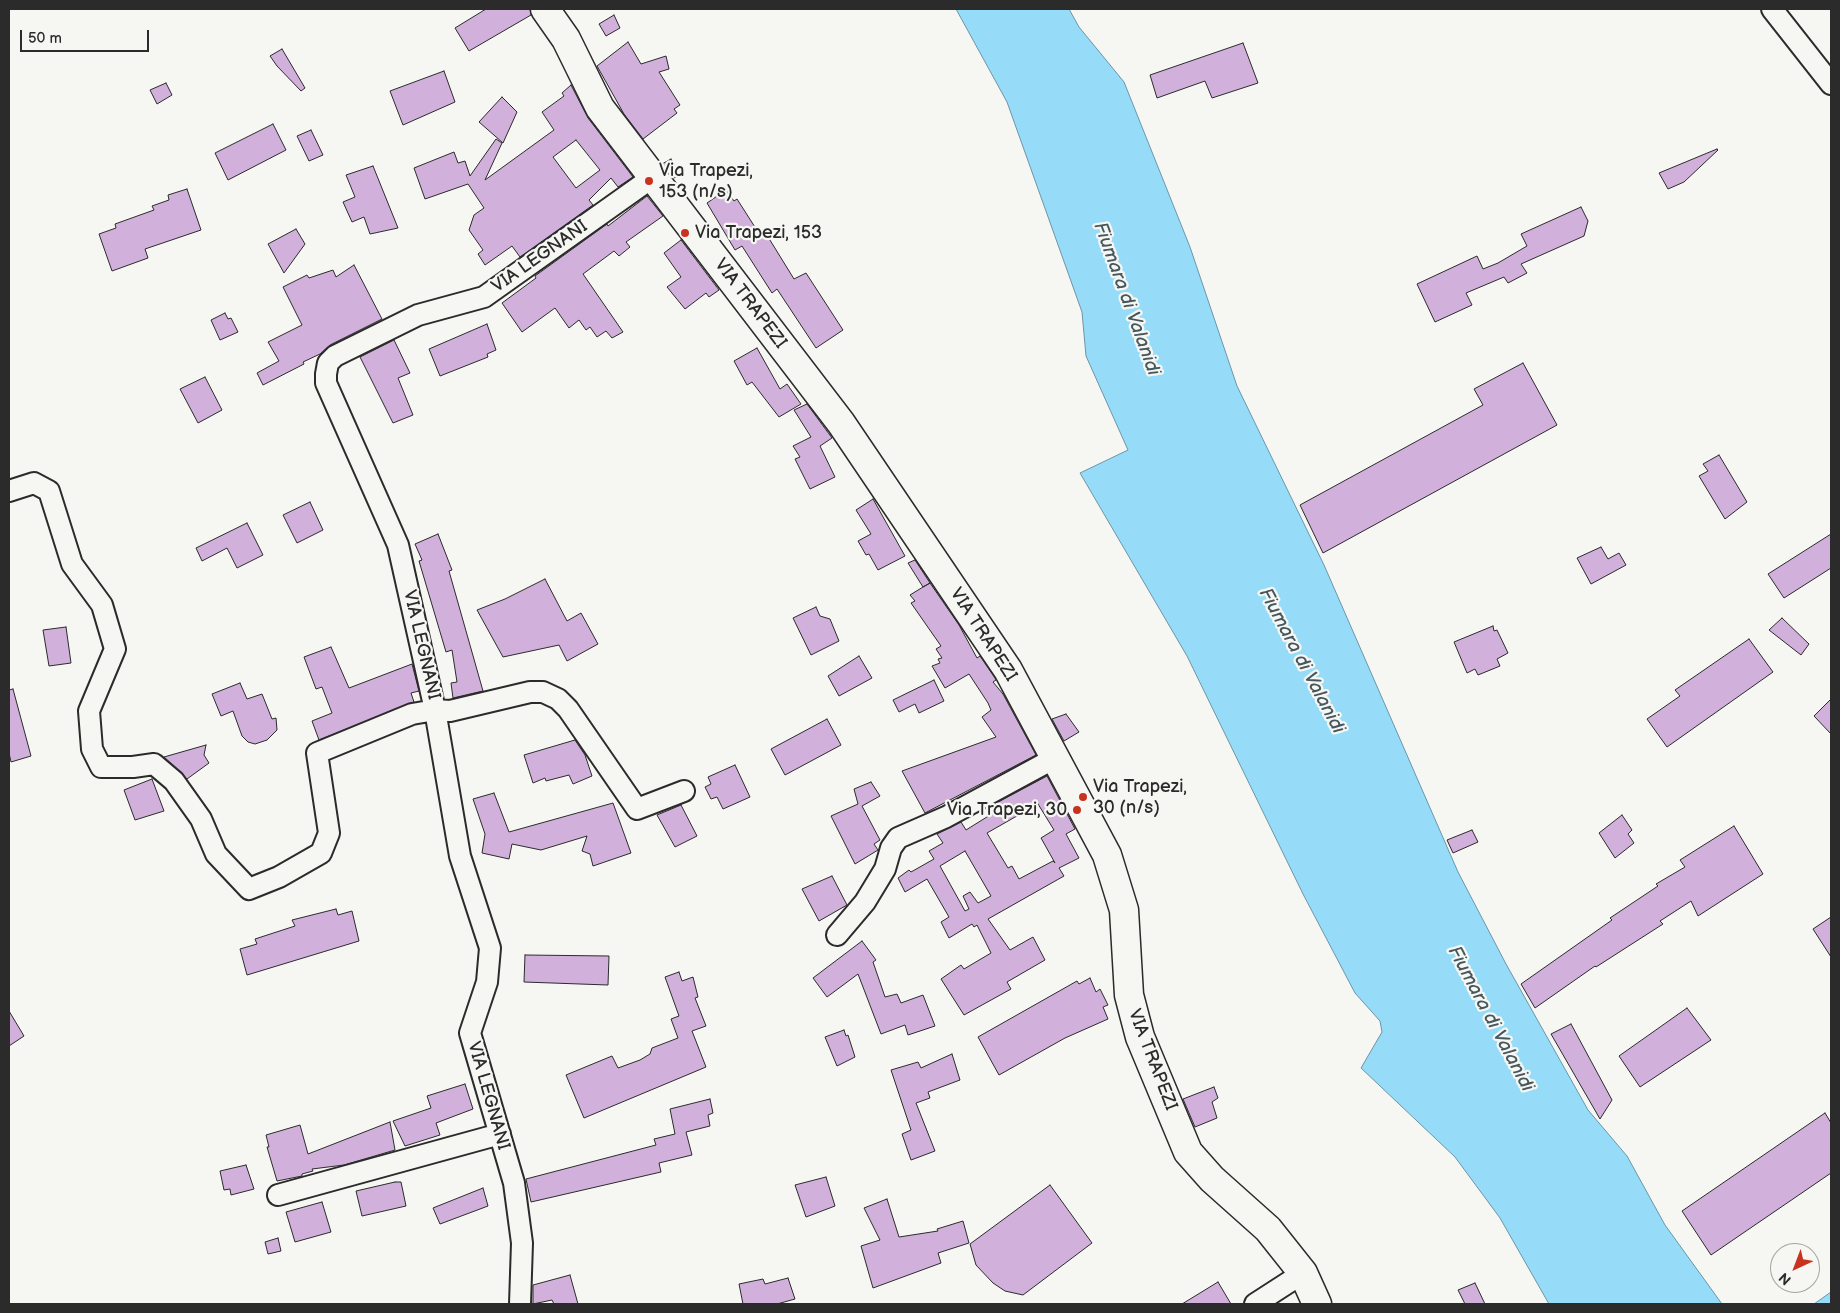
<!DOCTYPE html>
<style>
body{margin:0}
#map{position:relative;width:1840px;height:1313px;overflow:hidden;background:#f6f6f2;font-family:"Balsamiq Sans",sans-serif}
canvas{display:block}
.frame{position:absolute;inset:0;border:10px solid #2b2b2b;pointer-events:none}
.north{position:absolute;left:1770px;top:1243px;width:50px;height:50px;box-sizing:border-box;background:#f6f6f2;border:1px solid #a5a5a2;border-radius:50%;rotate:223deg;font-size:14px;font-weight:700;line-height:20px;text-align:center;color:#2b2b2b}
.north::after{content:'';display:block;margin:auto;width:18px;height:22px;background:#c8321e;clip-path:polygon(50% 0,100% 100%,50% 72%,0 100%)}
.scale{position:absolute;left:20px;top:30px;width:129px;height:22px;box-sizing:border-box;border:2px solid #2b2b2b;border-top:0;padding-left:6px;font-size:15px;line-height:18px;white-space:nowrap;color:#2b2b2b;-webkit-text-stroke:4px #f6f6f2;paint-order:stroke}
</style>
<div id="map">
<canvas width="1840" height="1313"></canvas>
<div class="frame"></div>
<div class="north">N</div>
<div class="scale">50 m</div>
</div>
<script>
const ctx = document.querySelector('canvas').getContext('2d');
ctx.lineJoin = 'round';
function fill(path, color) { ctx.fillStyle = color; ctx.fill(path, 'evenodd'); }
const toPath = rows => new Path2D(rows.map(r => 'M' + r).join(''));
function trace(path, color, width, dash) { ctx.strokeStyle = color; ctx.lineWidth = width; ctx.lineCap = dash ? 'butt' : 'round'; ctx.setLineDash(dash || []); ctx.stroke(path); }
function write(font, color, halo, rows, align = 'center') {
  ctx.font = font + ' "Balsamiq Sans",sans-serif'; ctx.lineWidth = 4.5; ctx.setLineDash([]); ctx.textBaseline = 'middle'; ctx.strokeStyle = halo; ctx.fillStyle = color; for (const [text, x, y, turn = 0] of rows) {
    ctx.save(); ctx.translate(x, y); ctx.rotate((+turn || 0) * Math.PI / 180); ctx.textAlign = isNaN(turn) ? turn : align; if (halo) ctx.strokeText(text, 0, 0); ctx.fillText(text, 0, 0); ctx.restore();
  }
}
const water = toPath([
 [956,9,1069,9,1079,27,1124,82,1190,247,1237,386,1324,565,1458,872,1506,964,1588,1110,1627,1156,1665,1225,1722,1304,1549,1304,1500,1218,1455,1157,1361,1068,1382,1032,1380,1021,1355,993,1303,894,1187,656,1080,473,1128,450,1086,356,1082,312,1007,102,956,9],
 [1831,1292,1831,1304,1814,1304,1831,1292]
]);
const building = toPath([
 [486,9,530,9,531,15,469,51,455,28,486,9],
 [614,15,620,28,606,36,599,24,614,15],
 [628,42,641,64,666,56,669,69,659,72,680,105,674,109,677,113,643,139,624,114,597,66,628,42],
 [1243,43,1258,83,1212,98,1205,81,1157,98,1150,75,1243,43],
 [282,49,305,88,301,91,277,66,270,56,282,49],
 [444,71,455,102,403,125,390,91,444,71],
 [166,83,172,95,157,104,150,90,166,83],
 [571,85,588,118,633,177,618,187,611,178,589,200,593,205,520,257,512,246,485,265,478,254,483,250,469,230,474,215,484,208,468,184,425,199,414,168,454,152,458,163,465,161,470,176,496,139,502,143,485,180,554,130,542,112,564,96,562,93,571,85],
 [576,140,600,170,576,188,553,157,576,140],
 [502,97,517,112,503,143,479,122,502,97],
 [273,124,286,150,228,180,215,153,273,124],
 [311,130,323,155,309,161,297,136,311,130],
 [1717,149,1718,150,1684,182,1668,189,1659,173,1717,149],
 [671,159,679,175,674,178,662,164,671,159],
 [373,166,398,228,370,234,364,217,352,222,343,202,355,197,346,175,373,166],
 [187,189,201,230,145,249,148,258,112,271,99,234,116,228,115,224,154,210,152,206,169,200,168,195,187,189],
 [726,190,734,201,737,199,760,235,765,232,794,279,806,273,843,330,816,348,777,289,772,293,742,246,735,250,707,203,726,190],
 [647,196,663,216,626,242,630,247,619,256,614,251,583,274,623,332,612,338,606,331,597,337,590,327,586,330,579,320,569,328,555,308,522,332,502,303,536,278,535,276,607,224,608,226,647,196],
 [1581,207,1588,221,1584,236,1521,264,1527,273,1508,283,1504,277,1466,293,1472,305,1435,322,1417,284,1477,256,1483,269,1498,263,1527,246,1521,234,1581,207],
 [296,229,305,244,284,273,268,244,296,229],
 [681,240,719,290,709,297,706,293,685,309,667,287,681,277,664,253,681,240],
 [354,265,382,319,330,345,320,354,303,362,304,364,263,385,257,373,279,361,268,342,302,325,283,287,307,275,309,278,333,270,336,277,354,265],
 [225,313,228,319,231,318,238,332,220,340,211,320,225,313],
 [487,324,496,350,487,354,488,357,440,376,429,349,487,324],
 [394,340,410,373,398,378,413,415,393,423,360,357,394,340],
 [757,348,780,389,787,384,801,404,779,417,752,382,747,385,734,361,757,348],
 [1523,363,1557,425,1323,553,1300,505,1483,405,1474,389,1523,363],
 [205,377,222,410,198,423,180,389,205,377],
 [807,404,832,438,820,446,835,477,810,489,795,459,800,457,793,446,811,437,794,410,807,404],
 [1719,455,1747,502,1725,519,1699,476,1708,471,1703,464,1719,455],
 [873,499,905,556,878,570,869,554,866,555,858,541,871,534,856,510,873,499],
 [310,502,323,530,297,543,283,515,310,502],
 [247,523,263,555,237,568,227,548,202,561,196,548,247,523],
 [438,534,452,570,449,571,483,691,453,698,451,683,457,682,452,650,446,652,419,561,422,560,415,544,438,534],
 [1831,534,1831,568,1784,598,1768,574,1831,534],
 [1601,547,1608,559,1619,553,1626,565,1591,584,1577,558,1601,547],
 [915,560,930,583,923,587,930,583,959,625,977,658,980,656,995,678,996,680,993,682,1003,694,1036,755,925,813,902,771,996,737,982,717,991,710,988,703,969,674,945,688,932,666,940,663,938,659,942,658,936,649,941,646,911,603,915,601,910,595,923,587,908,563,915,560],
 [545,579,567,621,581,613,598,644,567,661,559,645,503,657,477,610,505,599,545,579],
 [816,607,820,616,830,619,839,641,811,655,793,618,816,607],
 [1782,618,1809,644,1801,655,1769,630,1782,618],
 [1493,626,1494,631,1497,630,1508,653,1497,659,1500,666,1478,675,1475,669,1467,673,1454,642,1493,626],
 [66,627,71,663,49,666,43,630,66,627],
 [1749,639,1773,672,1667,747,1647,719,1680,696,1675,690,1749,639],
 [331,647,349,688,412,664,419,691,411,693,414,702,319,740,312,721,332,713,322,687,316,689,304,657,331,647],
 [859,656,872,678,839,696,828,676,859,656],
 [934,680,944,701,919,713,915,704,899,712,893,700,934,680],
 [240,683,247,699,262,694,272,719,276,718,277,730,267,740,255,744,248,742,242,736,233,711,221,716,212,694,240,683],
 [13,689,31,756,11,762,9,753,9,690,13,689],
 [1831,699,1831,734,1814,716,1831,699],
 [1066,714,1079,732,1064,741,1052,719,1066,714],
 [827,719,841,745,785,775,771,749,827,719],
 [575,740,585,755,592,776,573,784,569,775,546,781,545,778,533,783,524,755,575,740],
 [206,745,204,755,209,763,187,779,164,757,206,745],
 [735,765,750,797,723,809,717,797,711,799,705,787,711,784,708,777,735,765],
 [1047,776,1075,829,1066,834,1079,858,1059,868,1064,876,988,919,1010,950,1033,937,1045,960,1007,982,1011,989,964,1015,941,979,961,965,964,969,991,953,977,925,974,927,972,924,949,938,941,922,949,917,927,879,905,892,898,878,909,870,911,872,934,859,929,851,943,843,937,834,961,822,966,830,990,815,987,808,1047,776],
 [1038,804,1054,830,1041,838,1055,863,1053,861,1019,879,1012,866,1008,868,987,833,1038,804],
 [965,851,991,896,978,903,970,892,963,896,969,909,965,911,940,866,965,851],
 [152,779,164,811,135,820,124,790,152,779],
 [871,782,880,796,862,806,880,840,874,844,878,850,855,864,831,816,858,804,854,789,871,782],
 [494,793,509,832,613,803,631,853,593,866,590,854,582,851,587,836,541,850,512,844,509,859,482,853,485,834,473,799,494,793],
 [681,805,697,836,675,847,657,815,681,805],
 [1622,815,1632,830,1628,834,1634,843,1615,858,1599,833,1622,815],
 [1734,826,1763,874,1698,916,1691,901,1660,921,1663,924,1596,967,1595,966,1535,1008,1521,984,1612,920,1610,918,1658,886,1656,884,1685,867,1680,860,1734,826],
 [1472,830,1478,842,1453,853,1447,840,1472,830],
 [832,876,847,905,819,921,802,889,832,876],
 [336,909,338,915,352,911,359,941,247,975,240,949,257,944,255,939,295,926,292,920,336,909],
 [1831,917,1831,957,1813,929,1831,917],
 [862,941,876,960,873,962,885,997,897,994,901,1003,923,995,935,1026,908,1035,905,1025,881,1034,858,974,827,997,813,978,862,941],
 [525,955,609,956,608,985,524,982,525,955],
 [679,972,682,981,693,977,698,997,695,998,706,1026,692,1031,706,1067,584,1118,566,1075,612,1056,618,1068,640,1060,650,1054,652,1048,678,1038,671,1019,679,1016,665,977,679,972],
 [1090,978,1096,992,1100,989,1108,1005,1103,1007,1108,1019,1065,1038,999,1075,978,1037,1077,981,1079,984,1090,978],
 [1687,1008,1711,1040,1640,1087,1619,1056,1687,1008],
 [9,1011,24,1036,9,1046,9,1011],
 [1571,1024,1612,1100,1600,1119,1551,1034,1571,1024],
 [844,1030,846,1036,848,1035,855,1057,837,1066,825,1037,844,1030],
 [952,1054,960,1080,928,1092,930,1098,916,1103,935,1151,911,1160,902,1134,911,1130,891,1070,918,1062,921,1068,952,1054],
 [465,1084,473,1109,436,1123,440,1135,405,1146,393,1121,431,1108,427,1096,465,1084],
 [1214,1087,1218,1098,1212,1102,1217,1118,1195,1127,1183,1099,1214,1087],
 [710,1099,713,1113,708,1115,710,1126,686,1132,692,1155,659,1163,661,1172,531,1202,526,1179,656,1145,654,1139,675,1134,670,1109,710,1099],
 [1825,1113,1831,1123,1831,1173,1711,1255,1682,1211,1825,1113],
 [390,1122,395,1150,344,1165,312,1169,313,1171,302,1174,302,1176,277,1181,267,1147,269,1147,266,1135,300,1125,308,1154,390,1122],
 [246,1165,254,1189,231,1195,230,1189,224,1190,220,1171,246,1165],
 [826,1177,835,1206,806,1217,795,1185,826,1177],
 [395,1182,401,1182,406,1206,362,1216,356,1191,395,1182],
 [1050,1185,1092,1243,1023,1295,1005,1291,993,1283,976,1265,970,1244,1050,1185],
 [483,1188,488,1206,440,1224,433,1208,483,1188],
 [887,1199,899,1237,938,1231,937,1229,963,1221,969,1243,938,1253,941,1263,873,1288,861,1246,880,1240,864,1208,887,1199],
 [322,1202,331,1232,295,1242,286,1212,322,1202],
 [278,1238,281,1251,268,1254,265,1242,278,1238],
 [570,1275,578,1304,554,1304,552,1300,533,1304,533,1285,570,1275],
 [788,1278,795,1299,777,1304,743,1304,739,1284,763,1279,765,1284,788,1278],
 [1218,1282,1231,1304,1182,1304,1218,1282],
 [1475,1283,1485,1304,1465,1304,1458,1290,1475,1283]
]);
const street = toPath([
 [1772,9,1831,84],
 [9,491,34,483,49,491,72,564,102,605,115,649,89,711,92,749,101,767,133,767,154,764,174,781,201,819,216,854,249,889,279,877,321,853,329,833,317,753,412,714,435,710,450,711,530,692,543,692,558,699,568,709,637,809,684,791],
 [837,935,865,902,885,869,891,848,898,838,946,817,1055,758],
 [278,1195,500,1134],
 [520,1304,522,1243,514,1183,470,1033,487,982,490,948,460,856,435,710,398,545,326,383,326,374,328,363,335,356,418,315,484,297,653,177],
 [1255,1304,1303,1273]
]);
const secondary = toPath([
 [545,9,566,39,600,108,841,423,1008,670,1107,855,1124,910,1129,995,1140,1037,1188,1152,1212,1179,1268,1229,1303,1273,1317,1304]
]);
const markers = [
 [649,181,5,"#c8321e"],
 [685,233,5,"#c8321e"],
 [1083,797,5,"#c8321e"],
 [1077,810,5,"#c8321e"]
];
const poiNames = [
 ["Via Trapezi,",659,171],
 ["153 (n/s)",659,192],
 ["Via Trapezi, 153",695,233],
 ["Via Trapezi,",1093,787],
 ["30 (n/s)",1093,808],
 ["Via Trapezi, 30",1067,810,"right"]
];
const streetNames = [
 ["VIA LEGNANI",540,257,-35],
 ["VIA TRAPEZI",750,304,53],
 ["VIA TRAPEZI",983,635,57],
 ["VIA LEGNANI",421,645,77],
 ["VIA TRAPEZI",1152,1060,69],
 ["VIA LEGNANI",488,1096,74]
];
const waterNames = [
 ["Fiumara di Valanidi",1126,299,70],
 ["Fiumara di Valanidi",1301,661,62],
 ["Fiumara di Valanidi",1490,1019,62]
];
fill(water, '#96dcf8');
trace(water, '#6b95a6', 1);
fill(building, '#d1b0db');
trace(building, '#2b2b2b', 1);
trace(street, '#2b2b2b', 24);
trace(secondary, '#2b2b2b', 31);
trace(street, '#f6f6f2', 20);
trace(secondary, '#f6f6f2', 28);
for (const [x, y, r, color] of markers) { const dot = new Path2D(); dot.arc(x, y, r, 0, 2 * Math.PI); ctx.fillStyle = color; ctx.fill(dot); trace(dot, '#f6f6f2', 2); }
write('18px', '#2b2b2b', '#f6f6f2', poiNames, 'left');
write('18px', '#2b2b2b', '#f6f6f2', streetNames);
write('italic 19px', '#46575e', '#f6f6f2', waterNames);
</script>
